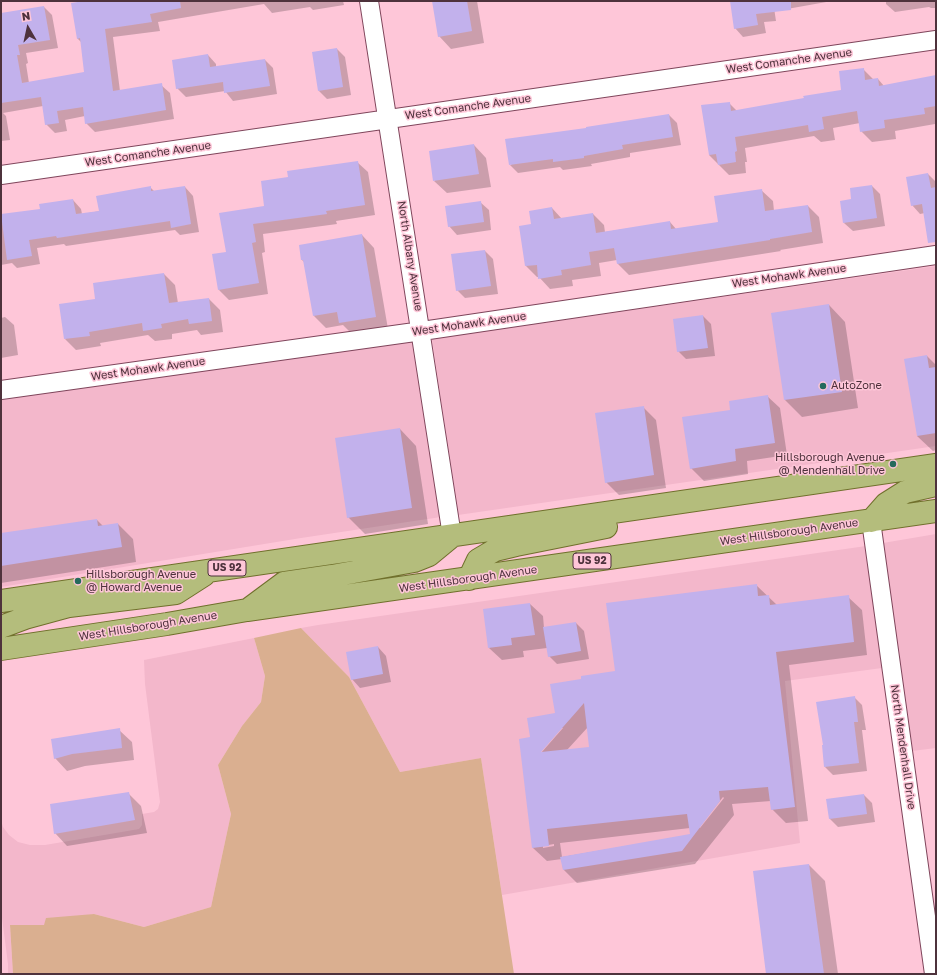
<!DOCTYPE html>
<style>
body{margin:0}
#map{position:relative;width:937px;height:975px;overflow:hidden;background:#fec6d8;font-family:"Golos Text",sans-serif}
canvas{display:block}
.frame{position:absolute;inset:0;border:2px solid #4e323c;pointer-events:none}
.north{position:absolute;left:8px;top:8px;width:40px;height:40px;-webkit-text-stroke:3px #fec6d8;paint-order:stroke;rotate:351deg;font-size:11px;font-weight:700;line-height:16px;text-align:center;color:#4e323c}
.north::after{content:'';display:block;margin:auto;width:14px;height:18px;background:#4e323c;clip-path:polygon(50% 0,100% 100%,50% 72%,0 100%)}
</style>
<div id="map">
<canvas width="937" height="975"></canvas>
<div class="frame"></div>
<div class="north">N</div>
</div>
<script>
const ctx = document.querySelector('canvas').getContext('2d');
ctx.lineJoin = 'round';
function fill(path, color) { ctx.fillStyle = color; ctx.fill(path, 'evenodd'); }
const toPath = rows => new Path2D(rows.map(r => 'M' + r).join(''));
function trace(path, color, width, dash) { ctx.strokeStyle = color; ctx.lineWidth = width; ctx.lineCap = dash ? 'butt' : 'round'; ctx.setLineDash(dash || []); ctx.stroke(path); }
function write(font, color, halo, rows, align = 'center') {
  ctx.font = font + ' "Golos Text",sans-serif'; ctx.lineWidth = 3; ctx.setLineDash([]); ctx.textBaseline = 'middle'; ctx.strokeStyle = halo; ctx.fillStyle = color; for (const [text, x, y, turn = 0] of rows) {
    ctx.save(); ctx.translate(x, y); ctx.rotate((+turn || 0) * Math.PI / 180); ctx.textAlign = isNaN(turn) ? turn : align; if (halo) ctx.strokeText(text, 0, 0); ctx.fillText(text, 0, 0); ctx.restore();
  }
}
const built = toPath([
 [936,266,936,446,458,515,432,339],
 [414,341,441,517,301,538,1,587,1,400],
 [936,534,936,748,912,751,883,543],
 [866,546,882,668,785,681,800,843,502,895,481,758,400,772,349,677,301,628,318,625],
 [254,638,265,676,261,702,242,726,218,765,231,814,211,907,144,927,94,914,44,925,10,925,13,974,8,974,8,964,1,910,1,820,3,827,9,835,18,842,30,845,45,845,139,829,142,825,142,814,154,812,158,809,160,802,145,684,144,660]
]);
const green = toPath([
 [301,628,349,677,400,772,481,758,514,974,13,974,10,925,44,925,46,918,94,914,144,927,211,907,231,814,218,765,242,726,261,702,265,676,254,638]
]);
const shadow = toPath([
 [91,1,343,1,344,5,313,10,310,7,272,13,264,4,158,22,160,31,113,37,120,91,161,85,170,93,174,119,95,132,86,123,85,116,65,120,67,131,55,133,46,124,43,106,3,113,6,116,10,140,1,141,1,14,44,7,52,15,58,48,26,53,28,63,26,64,29,83,85,73,82,43,77,38],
 [433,1,477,1,484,43,451,49,439,36],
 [731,1,773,1,776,21,764,22,766,33,743,37,735,28],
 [780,1,832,1,787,9],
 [886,1,936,1,936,8,931,8,929,7,895,12,886,4],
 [337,49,345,57,351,95,327,99,319,91],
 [208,55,216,64,216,67,265,60,273,68,277,94,233,101,225,91,186,97,177,88],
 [863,69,874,80,878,79,884,86,936,77,935,124,895,131,896,139,872,142,861,131,860,123,833,128,835,140,821,142,814,136,745,148,747,162,745,162,746,173,729,175,709,155,729,103,737,111,805,99,842,91],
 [669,115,677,123,681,145,630,153,630,157,591,164,592,166,563,170,560,167,518,173,510,165,587,129],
 [474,145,486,158,491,187,447,193,434,181],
 [357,162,368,172,375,215,336,221,337,224,263,234,265,252,262,253,268,294,229,300,219,290,227,253,289,178],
 [928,174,936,182,936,226,925,213,920,214,912,205],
 [872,186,880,194,885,226,853,231,844,223,852,200],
 [150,187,155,192,185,187,193,196,199,232,180,235,175,230,66,246,64,244,37,248,40,264,17,268,12,263,1,265,1,215,41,210,73,200,81,209,82,214,100,211],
 [761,190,773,201,774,211,808,206,819,217,823,243,780,250,781,251,629,275,618,264,617,260,599,263,601,276,572,280,573,286,550,289,539,277,537,277,526,266,520,227,532,225,552,208,562,219,593,214,604,225,605,232,670,222,676,229,719,223],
 [480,202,489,210,491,230,457,235,449,226],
 [362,235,374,248,388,329,353,335,343,325,326,328,314,316,304,262,302,260],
 [485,251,493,259,498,294,465,298,457,290],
 [164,274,175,285,178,303,209,299,220,310,223,332,201,335,197,330,172,334,172,339,155,341,148,335,100,343,101,346,76,350,65,339,96,299],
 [829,305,845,322,858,408,802,417,785,400,772,314],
 [703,316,711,324,715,356,686,359,678,351],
 [5,317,14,325,18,355,1,358,1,318],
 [927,356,936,365,936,450,933,451,917,436],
 [767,396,780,408,787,455,747,461,748,474,704,481,691,468,731,411],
 [643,407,656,420,666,488,619,495,606,482],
 [400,429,416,446,428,524,365,534,348,517],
 [97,520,103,526,118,524,133,539,136,562,1,583,1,534],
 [756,585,777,605,848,597,862,610,867,655,789,665,808,821,786,823,772,809,771,801,732,804,734,815,695,864,577,883,563,869,562,859,547,861,533,848,531,738,556,714,582,680,616,672],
 [588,727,591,748,567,750],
 [561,728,563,728,541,753,540,751],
 [723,797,724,798,700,828,699,827],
 [690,828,691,835,562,857,560,843],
 [554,844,554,846,543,848,543,846],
 [530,604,543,616,544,628,576,623,584,631,589,659,557,664,549,656,547,648,523,651,524,657,502,660,489,648],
 [378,647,386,656,391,682,360,688,352,679],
 [854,697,862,705,866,730,862,730,867,771,833,775,825,767],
 [119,730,132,742,134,760,85,766,67,771,55,758],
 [128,793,141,806,147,833,67,846,55,833],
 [864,795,872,803,875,822,838,827,830,819,828,800],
 [809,865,825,881,838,974,767,974]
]);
const building = toPath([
 [84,1,180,1,181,8,150,14,152,22,105,29,113,91,162,83,166,110,85,124,83,107,57,111,59,123,45,125,41,97,1,103,1,13,44,6,50,40,18,45,20,55,17,55,22,83,84,72,80,38,77,39,71,3],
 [432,1,467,1,472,31,438,37],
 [730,1,791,1,791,10,756,14,758,25,734,29],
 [337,48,343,87,318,91,312,52],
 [208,54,210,67,265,59,270,86,224,93,223,82,176,89,172,60],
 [864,68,865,80,878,78,879,86,936,75,936,106,924,108,925,114,884,120,885,128,860,132,857,111,822,117,824,129,809,132,808,125,735,137,737,151,735,152,736,162,718,165,716,154,709,155,701,105,730,102,731,111,804,98,803,96,841,90,839,71],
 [669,114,673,137,622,145,623,149,584,156,584,158,553,162,553,159,509,165,505,139,586,128,586,127],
 [474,144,479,174,433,181,429,151],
 [358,161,365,205,326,211,327,214,253,224,256,242,252,243,259,283,218,290,212,254,226,252,219,213,264,206,261,181,288,177,287,171],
 [928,173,931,188,936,187,936,242,928,243,922,204,911,206,906,177],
 [872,185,877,218,843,223,840,201,851,199,850,188],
 [151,186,151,191,185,186,191,224,171,228,170,221,57,238,56,236,29,240,32,256,7,260,1,214,40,209,39,204,73,199,76,214,99,211,96,196],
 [762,189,765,211,808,205,812,232,770,239,770,240,617,264,614,248,589,252,591,265,561,270,562,275,538,279,537,265,525,266,519,226,531,224,529,211,552,207,554,219,593,213,596,233,670,221,671,229,718,222,714,196],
 [481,201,484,222,448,227,445,206],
 [362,234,376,317,339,323,337,312,313,316,303,260,301,260,299,245],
 [485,250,491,286,456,291,451,254],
 [164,273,169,303,209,298,212,321,189,324,188,319,161,324,162,328,143,331,142,323,89,332,90,336,64,339,59,304,95,299,93,283],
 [829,304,842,392,784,400,771,313],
 [703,315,708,348,677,352,673,319],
 [927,355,929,368,936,367,936,433,917,436,904,359],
 [768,395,775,443,735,449,736,461,690,469,682,417,730,410,729,401],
 [644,406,654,475,605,483,595,413],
 [400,428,412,508,347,518,335,438],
 [97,519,98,526,118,523,122,547,1,566,1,533],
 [757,584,758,596,769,595,770,605,849,595,854,642,776,652,795,807,771,810,768,787,719,791,720,801,682,851,563,870,560,857,690,834,687,814,547,829,549,846,532,848,519,739,530,737,527,718,555,713,550,684,581,679,581,676,615,671,606,603],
 [584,703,589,747,541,752,578,710],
 [530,603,535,635,511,638,512,645,488,648,483,609],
 [576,622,581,651,548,657,543,627],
 [378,646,383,674,351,680,346,652],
 [855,696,858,722,854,722,859,763,824,767,822,745,823,745,816,702],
 [120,728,122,748,72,754,54,759,51,739],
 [129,792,135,820,54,834,50,804],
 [864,794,867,814,829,819,826,799],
 [809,864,824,974,766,974,753,871]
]);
const minor = toPath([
 [369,1,452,536],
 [1,175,936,40],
 [1,390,422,331,936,255],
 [871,521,934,974]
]);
const major = toPath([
 [871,521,886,504,905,492,936,485],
 [469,579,478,560,495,550,516,545,606,527],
 [1,601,936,465],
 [249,609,284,583,332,576,414,561,429,555,452,536],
 [1,627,25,618,69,606,176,593,204,575],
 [1,649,167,624,247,610,936,511]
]);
const markers = [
 [823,386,4,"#256a5c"],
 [893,464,4,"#256a5c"],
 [78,581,4,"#256a5c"]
];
const shields = [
 [592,561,38],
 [227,568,38]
];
const shieldNames = [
 ["US 92",592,561],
 ["US 92",227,568]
];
const streetNames = [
 ["West Comanche Avenue",789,61,-8],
 ["West Comanche Avenue",468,107,-8],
 ["West Comanche Avenue",148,154,-8],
 ["North Albany Avenue",410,256,81],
 ["West Mohawk Avenue",789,276,-8],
 ["West Mohawk Avenue",469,324,-8],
 ["West Mohawk Avenue",148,369,-8],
 ["West Hillsborough Avenue",789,532,-8],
 ["West Hillsborough Avenue",468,579,-8],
 ["West Hillsborough Avenue",148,626,-9],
 ["North Mendenhall Drive",903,747,82]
];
const poiNames = [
 ["AutoZone",831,386],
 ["Hillsborough Avenue",885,458,"right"],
 ["@ Mendenhall Drive",885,471,"right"],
 ["Hillsborough Avenue",86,575],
 ["@ Howard Avenue",86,588]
];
fill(built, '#f3b7cb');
fill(green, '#daaf90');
fill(shadow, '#0003');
fill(building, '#c2b1ec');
trace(minor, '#7f455b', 20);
trace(major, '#70702c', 24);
trace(minor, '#fff', 18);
trace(major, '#b4bd7c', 22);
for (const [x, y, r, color] of markers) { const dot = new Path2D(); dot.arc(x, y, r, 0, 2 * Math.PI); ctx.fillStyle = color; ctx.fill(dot); trace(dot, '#fec6d8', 1.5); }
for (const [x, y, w] of shields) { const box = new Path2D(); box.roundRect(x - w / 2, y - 8, w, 16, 3); ctx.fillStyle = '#fec6d8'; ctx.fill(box); trace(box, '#4e323c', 1); }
write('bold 10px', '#4e323c', null, shieldNames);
write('11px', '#4e323c', '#fec6d8', streetNames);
write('11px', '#4e323c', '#fec6d8', poiNames, 'left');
</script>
